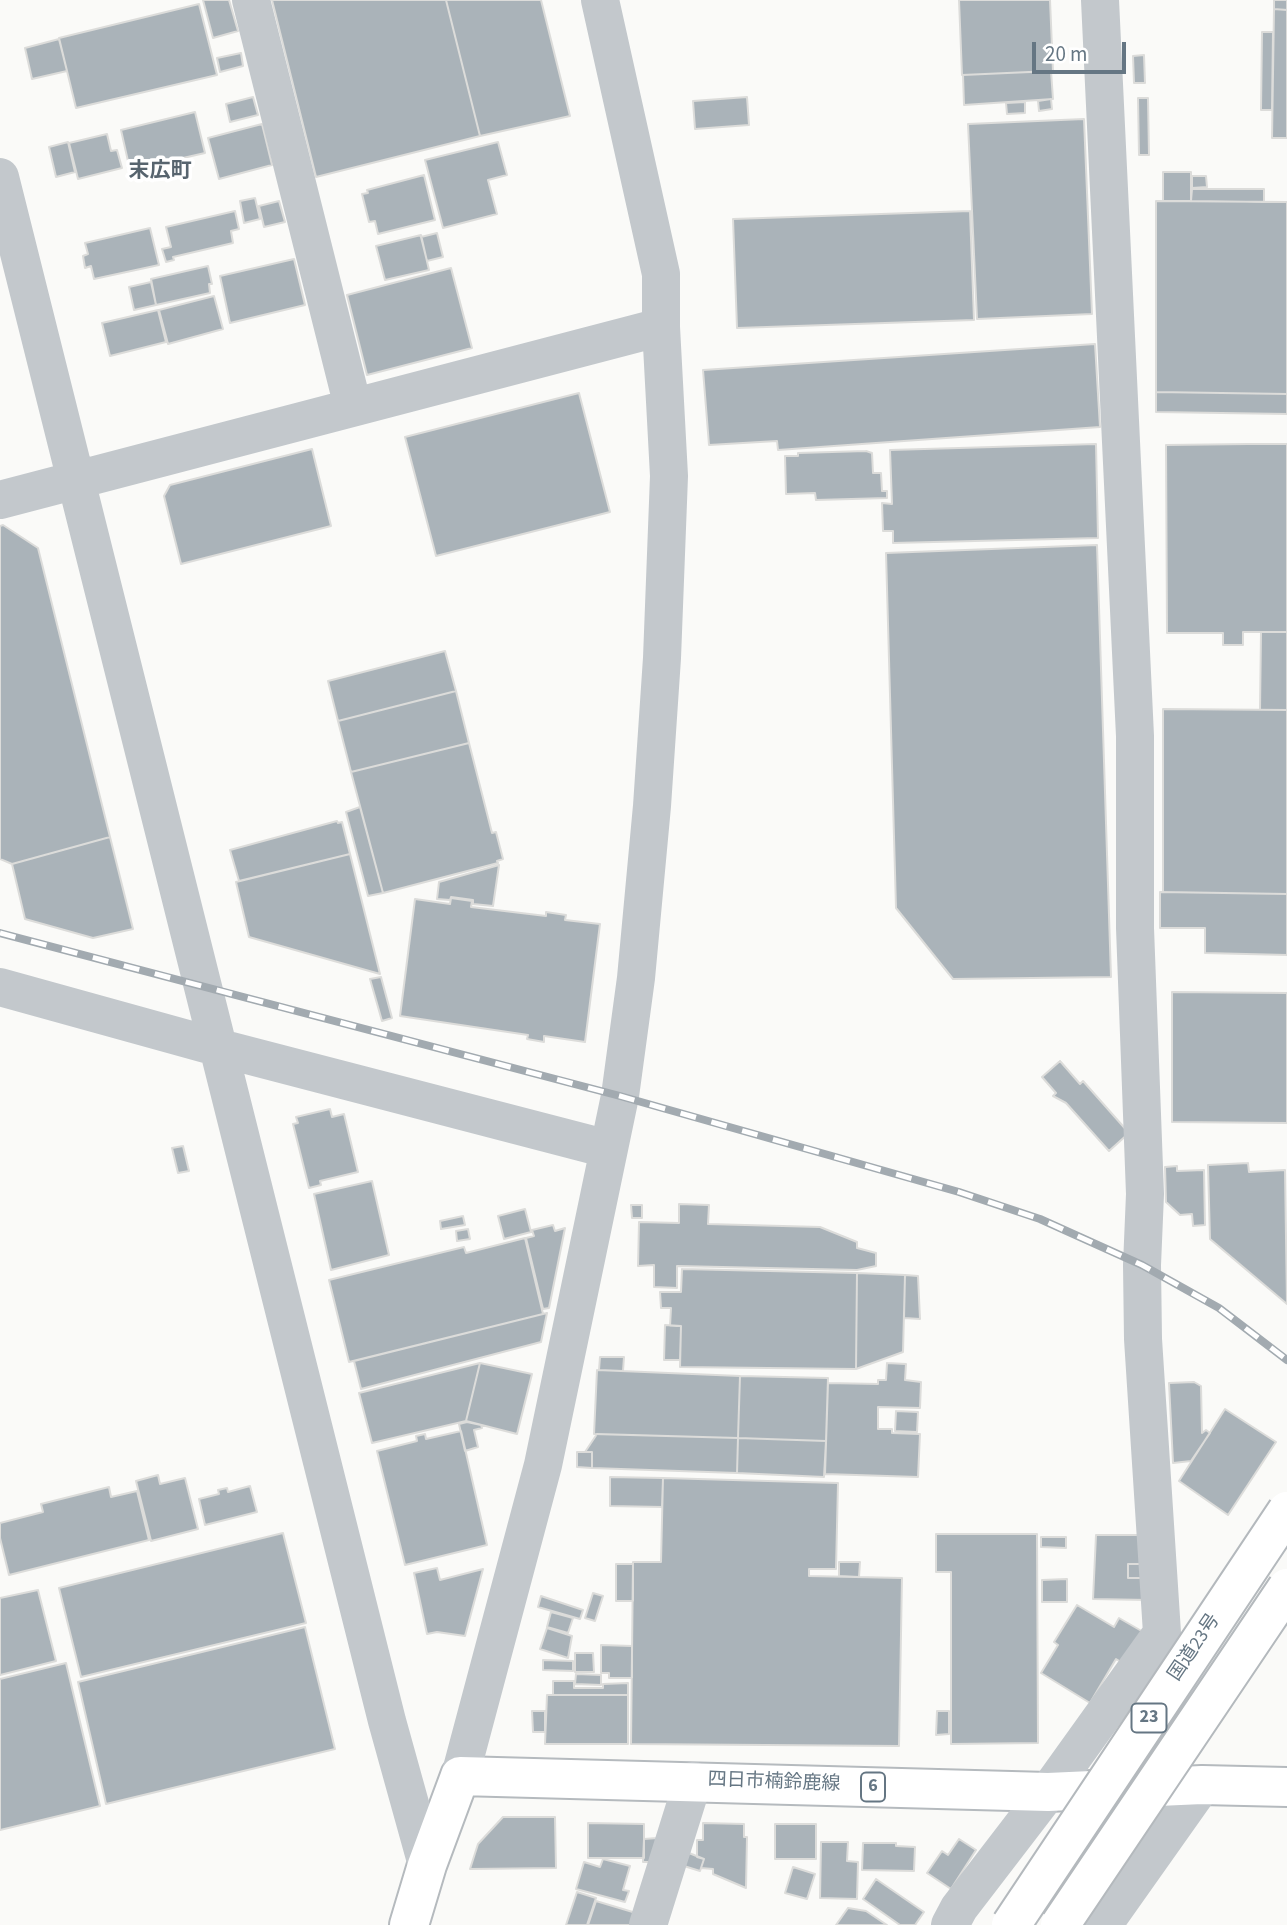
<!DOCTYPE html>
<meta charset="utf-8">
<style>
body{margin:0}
#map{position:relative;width:1287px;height:1925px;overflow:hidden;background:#fafaf8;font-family:"Source Sans 3",sans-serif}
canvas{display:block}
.scale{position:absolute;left:1032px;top:42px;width:94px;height:32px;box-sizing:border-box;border:4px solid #657683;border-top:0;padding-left:9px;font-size:21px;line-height:24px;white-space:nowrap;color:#657683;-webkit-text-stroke:5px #fff;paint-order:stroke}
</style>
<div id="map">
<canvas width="1287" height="1925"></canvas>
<div class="scale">20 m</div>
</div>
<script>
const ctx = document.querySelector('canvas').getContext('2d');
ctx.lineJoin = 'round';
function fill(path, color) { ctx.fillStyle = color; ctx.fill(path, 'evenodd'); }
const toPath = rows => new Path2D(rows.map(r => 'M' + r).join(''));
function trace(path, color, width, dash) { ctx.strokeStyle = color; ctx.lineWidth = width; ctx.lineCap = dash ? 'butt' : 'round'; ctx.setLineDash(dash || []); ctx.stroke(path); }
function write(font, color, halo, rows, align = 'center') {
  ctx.font = font + ' "Source Sans 3","Noto Sans JP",sans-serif'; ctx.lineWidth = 7; ctx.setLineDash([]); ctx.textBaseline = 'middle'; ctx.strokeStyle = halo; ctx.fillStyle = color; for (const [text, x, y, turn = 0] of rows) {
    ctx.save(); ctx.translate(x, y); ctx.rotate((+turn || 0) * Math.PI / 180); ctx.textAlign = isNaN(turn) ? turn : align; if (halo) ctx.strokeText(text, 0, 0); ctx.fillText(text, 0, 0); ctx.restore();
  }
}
const building = toPath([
 [203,0,229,0,238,31,213,38,203,0],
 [272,0,446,0,480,136,316,177,272,0],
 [446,0,541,0,570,116,480,136,446,0],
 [959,0,1050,0,1053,71,962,75,959,0],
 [1274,0,1287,0,1287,10,1274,9,1274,0],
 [199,4,217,75,76,108,59,38,199,4],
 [1274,9,1287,10,1287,138,1272,138,1274,9],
 [1262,32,1273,32,1272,110,1261,110,1262,32],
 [59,39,67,71,32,79,25,48,59,39],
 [241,53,243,66,220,72,217,58,241,53],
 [1144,55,1145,83,1134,83,1133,56,1144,55],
 [1051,71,1053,99,964,105,963,75,1051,71],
 [253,97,258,115,230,122,226,104,253,97],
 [747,97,749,125,695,129,693,101,747,97],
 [1138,98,1148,98,1149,155,1139,155,1138,98],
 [1051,99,1052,109,1039,111,1038,101,1051,99],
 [1025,102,1025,113,1007,114,1006,103,1025,102],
 [195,112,205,153,130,170,121,130,195,112],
 [1084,119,1092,314,977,319,968,124,1084,119],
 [262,124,272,165,219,179,208,138,262,124],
 [107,134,111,151,117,150,122,168,78,179,69,143,107,134],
 [68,142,75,172,56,177,49,147,68,142],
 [498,142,507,175,488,180,497,214,443,228,425,160,498,142],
 [1163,172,1191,172,1191,201,1163,201,1163,172],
 [424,175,435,220,378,234,375,221,369,222,362,194,368,193,367,190,424,175],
 [1192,176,1206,176,1207,187,1192,188,1192,176],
 [1192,189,1264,189,1264,202,1191,201,1192,189],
 [255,198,260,219,244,223,240,201,255,198],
 [279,201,285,222,264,227,259,206,279,201],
 [1156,201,1287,202,1287,394,1156,392,1156,201],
 [235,211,239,229,231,231,233,243,173,257,174,260,166,262,162,249,171,247,166,227,235,211],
 [970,211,974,320,737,328,733,219,970,211],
 [150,228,159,265,94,279,91,266,85,268,83,256,88,254,85,243,150,228],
 [437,233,443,257,427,261,421,237,437,233],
 [421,235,429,270,385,280,376,246,421,235],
 [294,259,305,305,230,323,220,276,294,259],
 [208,266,212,284,209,284,210,293,156,305,151,279,208,266],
 [451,268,472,348,367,375,347,295,451,268],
 [151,282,156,305,134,310,129,287,151,282],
 [214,296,223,329,168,344,159,310,214,296],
 [158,310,166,342,110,356,102,323,158,310],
 [1095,344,1100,427,778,450,777,441,709,445,703,370,1095,344],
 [1156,392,1287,394,1287,414,1156,412,1156,392],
 [579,393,610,512,436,556,405,437,579,393],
 [1096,444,1098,538,893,543,893,531,883,531,882,503,892,504,890,450,1096,444],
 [1248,444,1287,444,1287,632,1243,632,1243,645,1223,645,1223,633,1167,633,1166,445,1248,444],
 [312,449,331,526,181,564,164,496,170,485,312,449],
 [866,451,872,453,873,473,881,473,882,491,887,491,887,498,816,500,815,493,786,494,785,456,798,456,798,453,866,451],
 [3,525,38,548,110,837,12,864,0,859,0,526,3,525],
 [1097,545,1111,977,953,979,896,908,886,553,1097,545],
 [1261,632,1287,632,1287,710,1260,710,1261,632],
 [445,651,456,691,338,721,328,681,445,651],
 [456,691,469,743,351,772,338,721,456,691],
 [1163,709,1287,710,1287,894,1163,892,1163,709],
 [469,743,492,833,496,832,503,859,497,861,498,863,383,893,351,772,469,743],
 [360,807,383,893,368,896,346,812,360,807],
 [337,821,338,823,342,822,350,854,239,881,230,850,337,821],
 [110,837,133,929,93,938,25,919,12,864,110,837],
 [350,854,380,974,249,937,236,882,350,854],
 [499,865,493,906,473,904,473,900,451,897,450,900,437,899,439,882,499,865],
 [1160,892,1287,894,1287,955,1205,953,1205,928,1160,928,1160,892],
 [451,898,472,901,471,907,546,916,546,912,566,915,565,920,600,924,585,1042,544,1036,544,1042,527,1039,528,1035,400,1016,415,899,450,904,451,898],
 [381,977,392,1018,382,1021,370,979,381,977],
 [1172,992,1287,993,1287,1123,1172,1122,1172,992],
 [1060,1061,1080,1084,1083,1081,1129,1133,1109,1151,1066,1103,1053,1096,1056,1093,1042,1077,1060,1061],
 [330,1109,332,1117,344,1114,358,1172,320,1181,321,1185,309,1188,293,1124,298,1123,296,1117,330,1109],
 [183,1146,189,1171,178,1173,172,1148,183,1146],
 [1248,1163,1249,1172,1285,1170,1287,1304,1210,1239,1208,1165,1248,1163],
 [1177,1166,1177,1171,1204,1170,1205,1225,1193,1226,1192,1214,1180,1215,1166,1202,1165,1167,1177,1166],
 [372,1181,389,1255,331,1270,314,1194,372,1181],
 [679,1204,709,1205,708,1224,820,1227,857,1242,857,1248,876,1253,876,1266,857,1270,677,1266,677,1288,654,1287,654,1265,638,1266,639,1222,679,1223,679,1204],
 [631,1205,642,1205,642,1218,632,1218,631,1205],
 [525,1209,531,1232,504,1239,498,1216,525,1209],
 [463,1216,465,1225,441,1229,440,1221,463,1216],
 [553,1225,555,1231,565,1228,549,1308,543,1309,526,1238,534,1236,532,1230,553,1225],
 [468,1229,470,1239,457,1241,456,1231,468,1229],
 [525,1238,543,1314,349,1362,329,1280,464,1247,466,1253,525,1238],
 [682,1269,857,1273,856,1369,680,1367,681,1326,670,1326,671,1308,661,1308,660,1292,681,1292,682,1269],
 [857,1273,905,1275,903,1352,856,1369,857,1273],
 [905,1275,918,1276,920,1319,904,1318,905,1275],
 [547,1313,541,1342,361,1389,354,1361,547,1313],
 [665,1325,681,1326,680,1360,664,1360,665,1325],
 [600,1357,624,1357,623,1371,599,1370,600,1357],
 [480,1363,532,1374,517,1434,466,1421,480,1363],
 [480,1363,466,1421,372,1443,359,1393,480,1363],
 [887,1363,906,1364,905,1380,921,1382,920,1408,878,1407,878,1429,892,1429,892,1433,920,1434,918,1477,825,1474,828,1383,878,1384,878,1380,886,1380,887,1363],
 [597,1370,740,1376,738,1438,594,1434,597,1370],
 [740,1376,828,1378,826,1441,738,1438,740,1376],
 [1194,1382,1201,1386,1202,1433,1206,1430,1210,1433,1191,1461,1173,1463,1169,1383,1194,1382],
 [1225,1409,1276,1442,1228,1515,1179,1481,1225,1409],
 [896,1411,918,1412,917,1432,895,1431,896,1411],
 [467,1422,481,1425,482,1428,474,1430,478,1447,465,1451,459,1424,467,1422],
 [461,1431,487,1545,405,1565,377,1451,417,1441,416,1436,425,1434,426,1439,461,1431],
 [597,1434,738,1438,737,1473,592,1468,592,1452,585,1452,597,1434],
 [738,1438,826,1441,824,1477,737,1473,738,1438],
 [577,1452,592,1452,592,1468,577,1467,577,1452],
 [158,1475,160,1484,185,1478,198,1529,151,1541,136,1481,158,1475],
 [610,1477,663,1478,662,1507,610,1506,610,1477],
 [663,1478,838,1483,836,1569,809,1569,809,1576,902,1578,899,1746,631,1744,633,1562,661,1562,663,1478],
 [250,1486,257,1512,205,1525,199,1499,219,1494,218,1490,227,1488,228,1492,250,1486],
 [109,1487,111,1497,137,1491,149,1540,9,1575,0,1538,0,1523,43,1512,41,1504,109,1487],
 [283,1533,306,1623,81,1677,59,1588,283,1533],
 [936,1534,1037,1534,1038,1743,951,1744,951,1572,936,1572,936,1534],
 [1096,1535,1145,1535,1145,1564,1128,1564,1128,1578,1142,1578,1148,1600,1093,1599,1096,1535],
 [1041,1537,1066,1537,1066,1548,1041,1547,1041,1537],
 [839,1562,860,1562,859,1577,839,1576,839,1562],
 [616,1564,633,1564,633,1601,616,1601,616,1564],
 [1128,1564,1142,1564,1142,1578,1128,1578,1128,1564],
 [437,1568,440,1580,483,1569,465,1636,437,1632,427,1634,414,1573,437,1568],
 [1067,1579,1067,1602,1042,1602,1042,1580,1067,1579],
 [38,1590,56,1661,0,1675,0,1598,38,1590],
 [593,1593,603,1596,595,1621,585,1618,593,1593],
 [541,1596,583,1610,580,1619,538,1607,541,1596],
 [1077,1605,1114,1627,1119,1618,1145,1633,1126,1665,1116,1659,1090,1703,1041,1673,1058,1645,1054,1642,1077,1605],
 [551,1612,573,1618,568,1633,547,1627,551,1612],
 [305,1627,335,1749,106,1804,78,1682,305,1627],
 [547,1628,572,1636,568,1658,540,1649,547,1628],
 [601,1645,632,1646,632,1678,609,1678,609,1673,601,1673,601,1645],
 [575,1653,593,1653,594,1672,575,1672,575,1653],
 [543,1660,573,1661,573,1671,543,1670,543,1660],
 [66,1663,100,1806,0,1830,0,1679,66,1663],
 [576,1674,601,1675,601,1685,575,1684,576,1674],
 [553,1681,574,1681,574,1688,603,1688,603,1684,628,1683,628,1695,553,1695,553,1681],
 [547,1695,628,1695,628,1744,545,1744,547,1695],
 [532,1711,545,1711,545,1732,533,1732,532,1711],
 [937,1711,949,1711,949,1734,936,1735,937,1711],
 [503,1817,555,1817,556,1868,470,1869,478,1844,503,1817],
 [588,1823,644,1824,644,1858,588,1858,588,1823],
 [703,1823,744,1824,744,1837,747,1837,746,1888,713,1874,713,1869,701,1868,704,1859,697,1857,697,1840,703,1840,703,1823],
 [775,1824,816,1824,816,1859,775,1859,775,1824],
 [657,1838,650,1862,643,1862,644,1839,657,1838],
 [959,1839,976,1850,951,1889,927,1873,942,1851,948,1855,959,1839],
 [821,1842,848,1842,847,1861,858,1862,857,1899,820,1898,821,1842],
 [863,1843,896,1843,896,1846,915,1847,914,1871,862,1870,863,1843],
 [689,1853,704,1859,700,1871,684,1866,689,1853],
 [603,1859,630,1866,623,1890,629,1891,625,1902,576,1889,584,1862,600,1867,603,1859],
 [793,1867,815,1874,807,1899,785,1893,793,1867],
 [876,1879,924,1912,915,1925,900,1925,863,1899,876,1879],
 [577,1892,596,1898,587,1925,566,1925,577,1892],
 [596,1901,636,1913,632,1925,588,1925,596,1901],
 [848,1908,866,1911,887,1925,836,1925,848,1908]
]);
const minor = toPath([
 [251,0,353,407],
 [0,177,387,1721,427,1865],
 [0,500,661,327],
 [0,987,220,1048,608,1149],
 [460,1776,543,1465,620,1096,636,978,652,806,662,658,669,476,661,327,661,274,600,0],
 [648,1925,693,1781],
 [950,1925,959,1908,1048,1792,1162,1633,1143,1339,1142,1265,1145,1194,1135,928,1135,736,1100,0],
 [1103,1925,1202,1785]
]);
const major = toPath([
 [409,1925,427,1865,460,1776,1048,1792,1202,1785,1287,1787]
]);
const rail = toPath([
 [0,933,620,1096,959,1192,1040,1219,1142,1265,1219,1308,1287,1360]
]);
const highwayBridge = toPath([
 [1011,1925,1287,1511],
 [1060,1925,1287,1588]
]);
const shields = [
 [1149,1718,35],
 [873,1787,24]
];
const shieldNames = [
 ["23",1149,1718],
 ["6",873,1787]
];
const streetNames = [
 ["国道23号",1195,1648,-56],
 ["四日市楠鈴鹿線",774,1783,2]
];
const neighbourhoodNames = [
 ["末広町",160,172]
];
fill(building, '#aab3b9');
trace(building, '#dcdcda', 2);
trace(major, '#b5babe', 42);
trace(minor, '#c3c8cc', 38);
trace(major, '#fff', 38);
trace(rail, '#a2aab0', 8);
trace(rail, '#fff', 5, [16]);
trace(highwayBridge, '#b4b9bd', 42, []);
trace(highwayBridge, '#fff', 38);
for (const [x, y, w] of shields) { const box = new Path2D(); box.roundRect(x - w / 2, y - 14.5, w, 29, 5); ctx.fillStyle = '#fff'; ctx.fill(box); trace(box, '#657683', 2); }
write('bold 18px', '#657683', null, shieldNames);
write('19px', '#657683', '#fff', streetNames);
write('bold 21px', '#57646e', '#fff', neighbourhoodNames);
</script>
